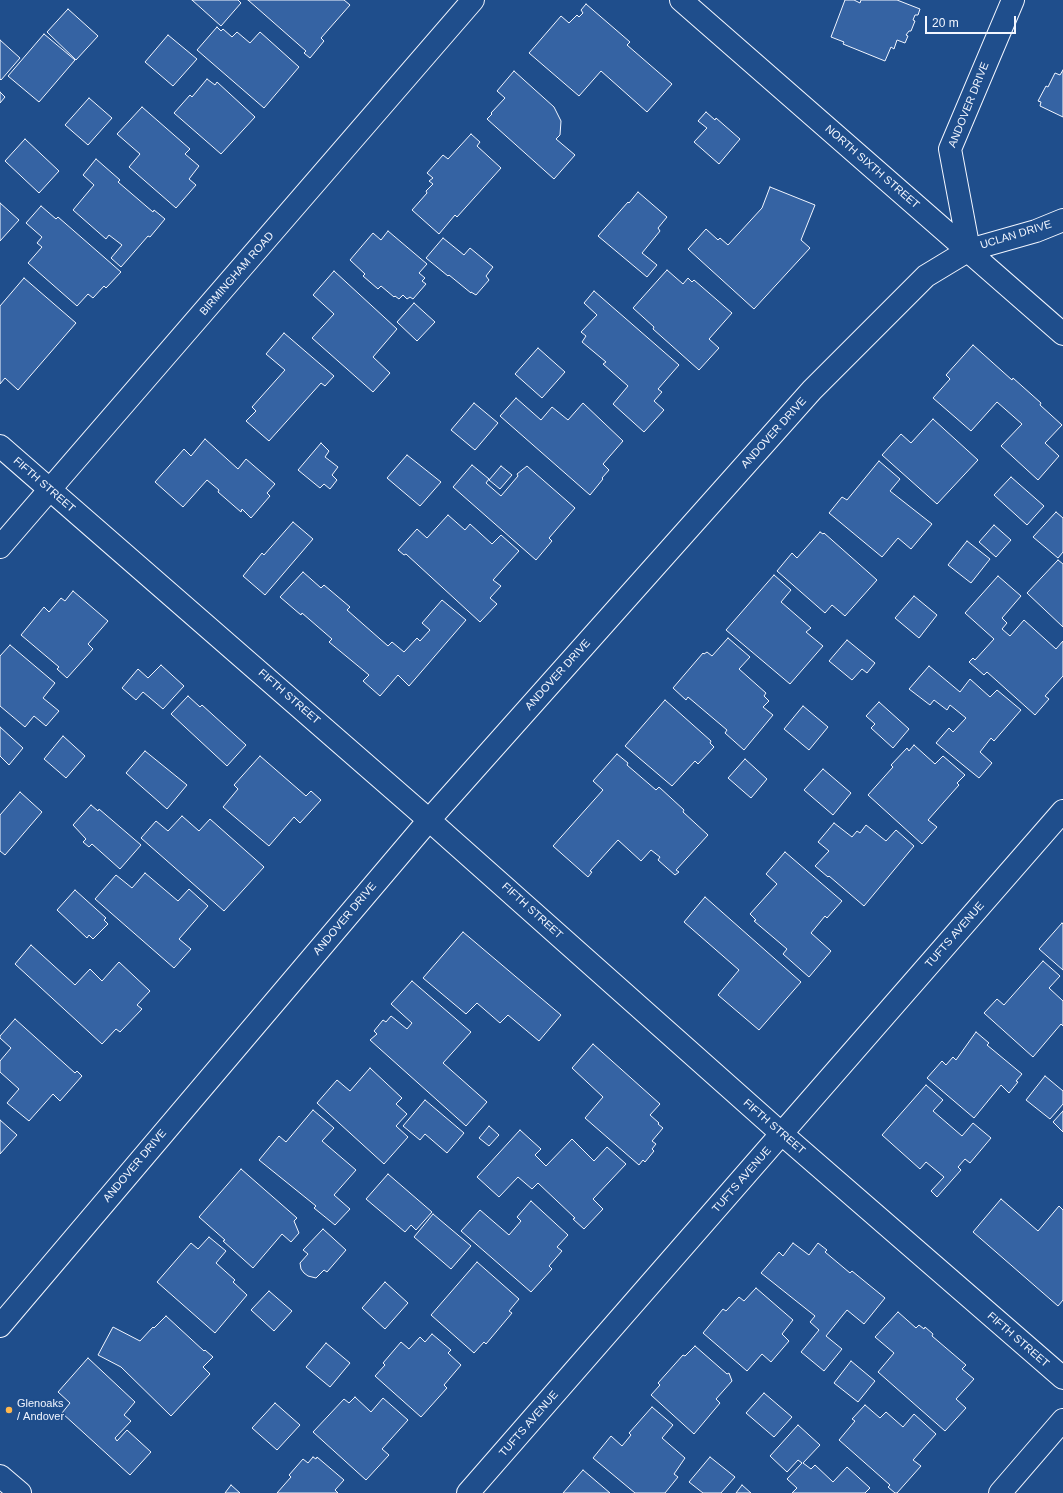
<!DOCTYPE html>
<style>
body{margin:0}
#map{position:relative;width:1063px;height:1493px;overflow:hidden;background:#1f4e8c;font-family:Helvetica,sans-serif}
canvas{display:block}
.scale{position:absolute;left:925px;top:16px;width:91px;height:18px;box-sizing:border-box;border:2px solid #f2f6ff;border-top:0;padding-left:5px;font-size:12px;line-height:14px;white-space:nowrap;color:#f2f6ff;-webkit-text-stroke:3px #1f4e8c;paint-order:stroke}
</style>
<div id="map">
<canvas width="1063" height="1493"></canvas>
<div class="scale">20 m</div>
</div>
<script>
const ctx = document.querySelector('canvas').getContext('2d');
ctx.lineJoin = 'round';
function fill(path, color) { ctx.fillStyle = color; ctx.fill(path, 'evenodd'); }
const toPath = rows => new Path2D(rows.map(r => 'M' + r).join(''));
function trace(path, color, width, dash) { ctx.strokeStyle = color; ctx.lineWidth = width; ctx.lineCap = dash ? 'butt' : 'round'; ctx.setLineDash(dash || []); ctx.stroke(path); }
function write(font, color, halo, rows, align = 'center') {
  ctx.font = font + ' Helvetica,sans-serif'; ctx.lineWidth = 3; ctx.setLineDash([]); ctx.textBaseline = 'middle'; ctx.strokeStyle = halo; ctx.fillStyle = color; for (const [text, x, y, turn = 0] of rows) {
    ctx.save(); ctx.translate(x, y); ctx.rotate((+turn || 0) * Math.PI / 180); ctx.textAlign = isNaN(turn) ? turn : align; if (halo) ctx.strokeText(text, 0, 0); ctx.fillText(text, 0, 0); ctx.restore();
  }
}
const building = toPath([
 [192,0,238,0,241,3,221,26,192,0],
 [248,0,344,0,350,5,321,38,324,41,310,58,304,53,306,51,248,0],
 [845,0,854,0,860,3,861,0,897,0,920,9,918,15,915,15,913,20,915,21,911,31,909,31,906,35,908,36,905,43,897,40,894,49,891,47,885,61,843,44,844,42,831,37,845,0],
 [586,4,630,42,627,45,672,84,647,112,601,71,579,96,529,53,561,16,569,23,577,15,579,17,583,13,581,10,586,4],
 [68,9,98,36,76,60,47,32,68,9],
 [217,27,221,31,223,29,232,37,237,32,250,43,260,32,299,67,264,108,197,50,217,27],
 [44,34,75,60,39,102,8,76,44,34],
 [168,35,197,59,173,86,145,62,168,35],
 [0,40,20,58,1,80,0,79,0,40],
 [1063,70,1063,117,1040,106,1041,102,1038,101,1046,86,1048,87,1055,73,1060,75,1063,70],
 [514,71,554,107,561,121,560,135,556,139,575,155,554,179,487,119,492,114,491,113,505,98,497,91,514,71],
 [207,79,215,85,217,82,255,117,221,154,174,113,190,95,192,97,207,79],
 [0,92,5,97,0,103,0,92],
 [89,98,112,118,88,145,65,125,89,98],
 [142,107,190,149,185,154,199,166,189,179,196,185,176,208,129,167,140,154,117,134,142,107],
 [706,112,715,120,716,118,740,139,719,164,694,142,707,128,698,121,706,112],
 [471,134,480,142,477,146,501,168,457,217,455,215,439,234,412,210,427,193,426,191,433,184,429,181,433,178,427,173,443,155,448,159,471,134],
 [25,139,59,171,39,193,5,161,25,139],
 [96,159,120,180,118,182,153,212,154,210,165,219,150,237,148,236,121,267,111,258,122,245,109,235,106,239,73,210,94,185,83,175,96,159],
 [770,187,815,205,801,240,810,248,754,309,688,249,706,229,718,240,720,238,728,245,762,208,770,187],
 [638,192,667,217,658,228,660,231,642,253,657,265,647,277,598,236,628,202,629,203,638,192],
 [0,203,19,220,0,241,0,203],
 [41,206,56,219,58,217,121,272,106,288,104,286,93,298,88,294,77,306,28,263,42,247,37,243,42,237,26,223,41,206],
 [388,231,427,264,419,273,425,278,422,281,426,284,413,299,410,297,407,299,403,295,399,299,395,296,394,297,381,286,378,289,363,276,365,274,350,260,373,233,381,240,388,231],
 [443,238,464,255,470,248,493,267,486,276,489,280,476,295,471,292,471,293,449,275,448,276,426,258,443,238],
 [667,270,683,284,688,278,692,282,694,280,732,313,709,339,719,348,699,370,653,329,654,327,633,308,667,270],
 [334,271,397,329,373,357,390,373,373,392,312,338,334,314,313,295,334,271],
 [24,278,76,323,18,390,5,378,0,384,0,306,24,278],
 [594,291,679,365,658,389,662,392,654,401,664,410,644,432,613,404,628,386,603,364,606,362,582,342,586,336,581,332,597,315,584,303,594,291],
 [414,303,435,322,417,341,397,322,414,303],
 [284,333,334,376,325,386,321,383,269,441,246,421,256,411,252,407,285,370,266,354,284,333],
 [973,345,1012,380,1013,378,1041,403,1040,405,1062,425,1045,443,1059,456,1038,480,1001,446,1022,424,997,402,971,431,933,398,950,379,946,375,973,345],
 [538,348,565,372,542,398,515,374,538,348],
 [516,398,541,420,552,407,568,420,583,403,623,441,603,464,609,470,602,478,603,479,590,495,500,416,516,398],
 [474,403,498,423,475,450,451,430,474,403],
 [933,419,978,460,937,504,882,455,901,434,911,443,933,419],
 [205,439,238,469,246,459,275,484,267,493,270,496,251,518,242,509,241,512,218,492,219,490,207,480,183,507,155,482,184,449,191,456,205,439],
 [321,443,329,451,325,457,338,467,332,475,337,480,330,489,324,484,320,488,298,470,321,443],
 [407,455,441,482,420,506,387,478,407,455],
 [879,461,900,479,890,491,932,524,911,549,898,538,882,557,829,513,842,497,847,500,879,461],
 [472,465,489,479,486,483,501,496,518,476,517,474,527,466,575,508,549,538,552,541,536,560,453,487,472,465],
 [501,466,512,475,500,489,489,480,501,466],
 [1011,477,1044,506,1027,525,994,495,1011,477],
 [1056,512,1063,518,1063,552,1058,558,1033,537,1056,512],
 [448,515,465,530,470,524,492,544,501,535,519,551,493,580,501,586,490,598,497,604,480,622,406,554,404,555,398,550,417,529,427,538,448,515],
 [293,522,313,539,265,595,243,576,262,553,264,555,293,522],
 [994,525,1011,540,996,557,979,542,994,525],
 [820,532,823,534,824,533,877,580,845,616,832,605,825,613,777,571,792,553,797,558,820,532],
 [967,541,990,559,971,583,948,565,967,541],
 [1058,560,1063,564,1063,627,1027,593,1058,560],
 [303,572,321,588,324,585,350,607,347,610,388,646,392,642,404,652,417,638,420,641,430,630,422,623,442,600,466,620,409,686,398,675,380,696,363,681,369,675,329,642,332,639,302,613,301,615,280,597,303,572],
 [774,575,791,590,781,602,811,628,806,632,823,646,790,684,726,630,774,575],
 [998,576,1021,596,1002,618,1007,623,1002,629,1010,636,1024,620,1056,649,1063,641,1063,676,1045,696,1049,699,1035,715,987,672,984,675,969,662,973,658,975,660,994,639,965,613,998,576],
 [73,591,108,621,88,644,93,649,67,678,57,669,59,667,21,635,44,607,49,612,61,598,65,601,73,591],
 [914,596,937,615,919,638,895,618,914,596],
 [728,638,750,657,739,669,766,693,764,696,769,701,763,707,773,715,744,750,725,733,727,730,688,697,686,700,673,688,703,653,704,654,707,652,712,656,728,638],
 [847,640,875,663,867,673,862,669,852,680,829,661,847,640],
 [10,645,55,683,43,698,59,711,46,726,34,716,25,727,0,706,0,656,10,645],
 [161,665,184,686,163,709,143,692,136,700,122,688,138,669,148,678,161,665],
 [929,666,960,692,970,679,990,697,997,690,1021,710,994,741,991,738,980,752,992,763,979,778,936,743,949,728,953,732,966,718,950,705,947,710,934,700,930,705,909,689,929,666],
 [188,696,200,707,202,705,246,745,227,766,171,714,188,696],
 [665,700,711,741,710,743,714,747,698,764,695,761,672,786,625,746,665,700],
 [879,702,909,729,893,748,871,728,875,724,866,716,879,702],
 [803,706,828,727,809,750,784,729,803,706],
 [0,727,23,748,9,765,0,756,0,727],
 [63,736,85,756,66,778,44,759,63,736],
 [914,745,935,764,943,756,965,775,957,783,959,785,928,820,937,827,922,844,868,795,893,767,891,765,907,748,909,751,914,745],
 [145,751,187,785,167,809,126,773,145,751],
 [617,754,628,763,627,765,656,790,659,787,684,810,683,812,708,835,676,870,679,872,675,875,658,860,660,857,651,850,641,861,618,840,590,871,592,872,588,877,553,846,603,790,593,781,617,754],
 [260,756,306,796,311,791,321,800,300,823,294,817,269,846,223,807,238,789,234,785,260,756],
 [745,759,767,779,751,798,728,778,745,759],
 [823,769,851,793,833,815,804,790,823,769],
 [20,792,42,812,5,855,0,851,0,815,20,792],
 [91,805,98,811,99,809,141,845,120,869,92,844,89,847,83,842,86,839,73,825,91,805],
 [182,816,199,831,210,819,264,867,224,911,141,838,156,821,168,831,182,816],
 [834,823,852,837,857,831,860,833,866,825,886,841,896,830,914,846,864,906,829,876,828,877,815,866,829,851,818,842,834,823],
 [785,852,842,901,827,918,825,916,811,933,831,951,809,977,783,954,787,949,754,921,756,920,750,914,777,884,766,874,785,852],
 [145,873,178,901,189,889,208,906,179,939,191,949,174,968,95,899,116,875,132,888,145,873],
 [75,890,106,918,104,920,108,924,93,939,89,935,87,938,57,910,75,890],
 [705,897,801,982,759,1030,718,995,739,970,684,922,705,897],
 [1062,923,1063,924,1063,970,1039,949,1062,923],
 [463,932,561,1015,539,1041,508,1015,500,1023,477,1003,466,1014,423,978,463,932],
 [31,945,75,985,90,969,102,981,119,962,150,991,137,1005,142,1009,120,1032,116,1029,102,1044,15,964,31,945],
 [1043,961,1060,976,1049,988,1063,1001,1063,1026,1061,1024,1033,1057,984,1013,997,999,1004,1005,1043,961],
 [412,981,471,1032,443,1063,487,1102,466,1126,370,1040,377,1034,374,1031,383,1020,386,1022,391,1016,407,1029,412,1023,391,1004,412,981],
 [15,1019,75,1073,77,1071,82,1076,60,1101,53,1094,29,1121,7,1103,19,1089,0,1072,0,1061,11,1048,0,1038,0,1036,15,1019],
 [976,1032,989,1043,987,1045,1022,1074,1016,1081,1018,1082,1009,1093,1001,1085,974,1118,927,1078,942,1061,946,1065,953,1057,956,1060,976,1032],
 [593,1044,660,1104,650,1115,659,1123,658,1124,663,1128,652,1141,656,1144,652,1149,654,1151,645,1162,643,1160,639,1165,585,1118,603,1097,572,1068,593,1044],
 [370,1068,402,1098,396,1104,407,1114,396,1126,408,1137,384,1164,317,1103,337,1080,350,1091,370,1068],
 [1045,1076,1063,1091,1063,1104,1050,1119,1026,1100,1045,1076],
 [926,1085,943,1100,933,1111,962,1136,973,1123,991,1138,970,1163,965,1159,958,1167,961,1170,937,1197,931,1191,944,1177,926,1162,920,1169,882,1135,926,1085],
 [425,1100,464,1133,447,1153,425,1134,420,1140,403,1126,425,1100],
 [313,1110,334,1128,322,1141,356,1170,334,1195,350,1209,335,1225,314,1208,316,1206,259,1160,279,1136,286,1142,313,1110],
 [1063,1111,1063,1132,1053,1122,1063,1111],
 [0,1120,17,1135,0,1154,0,1120],
 [489,1126,499,1135,489,1146,479,1138,489,1126],
 [520,1130,541,1149,535,1155,546,1166,572,1139,594,1161,607,1147,626,1164,593,1199,603,1209,584,1229,573,1219,575,1218,538,1183,532,1189,518,1177,499,1197,477,1177,520,1130],
 [241,1169,297,1218,294,1221,299,1233,291,1242,282,1234,253,1268,223,1241,225,1240,199,1217,241,1169],
 [388,1174,432,1212,416,1230,411,1225,405,1232,366,1199,388,1174],
 [1001,1199,1038,1231,1059,1206,1063,1210,1063,1300,1058,1306,973,1232,1001,1199],
 [531,1201,568,1235,557,1247,562,1251,549,1266,552,1269,531,1292,461,1231,480,1210,509,1235,521,1221,517,1217,531,1201],
 [433,1214,471,1246,451,1269,414,1237,433,1214],
 [323,1229,346,1250,327,1272,324,1270,316,1278,308,1276,304,1273,301,1269,300,1263,308,1254,303,1250,323,1229],
 [209,1237,226,1251,216,1263,235,1280,233,1282,247,1295,215,1333,157,1282,191,1243,198,1249,209,1237],
 [793,1243,809,1255,818,1243,827,1250,825,1252,850,1273,852,1271,885,1298,864,1324,847,1310,826,1336,842,1349,824,1371,801,1352,819,1330,810,1322,815,1316,761,1273,779,1252,783,1256,793,1243],
 [477,1262,519,1299,509,1311,512,1313,486,1344,484,1342,474,1353,431,1315,477,1262],
 [385,1282,408,1303,385,1329,362,1308,385,1282],
 [756,1288,793,1320,782,1334,789,1341,771,1362,762,1354,747,1371,703,1333,723,1309,726,1311,739,1297,744,1301,756,1288],
 [269,1291,292,1311,274,1331,251,1310,269,1291],
 [898,1312,916,1328,919,1325,924,1329,925,1327,933,1334,932,1336,966,1365,962,1369,974,1379,956,1399,966,1408,945,1431,878,1372,894,1353,875,1337,898,1312],
 [166,1316,204,1351,205,1350,213,1357,203,1367,210,1374,171,1416,121,1367,98,1355,113,1327,140,1341,153,1327,154,1328,166,1316],
 [432,1334,451,1350,448,1353,461,1365,444,1385,447,1388,421,1417,375,1376,385,1365,383,1363,401,1342,409,1349,420,1337,425,1342,432,1334],
 [326,1343,350,1363,330,1387,306,1367,326,1343],
 [695,1346,727,1374,729,1373,732,1381,716,1399,720,1403,694,1434,651,1395,660,1385,658,1383,683,1355,685,1356,695,1346],
 [88,1358,135,1402,124,1415,131,1421,115,1438,117,1441,127,1430,151,1452,130,1475,62,1413,70,1403,58,1392,88,1358],
 [851,1361,875,1381,858,1402,834,1383,851,1361],
 [764,1393,792,1417,774,1437,746,1413,764,1393],
 [355,1397,371,1412,383,1398,408,1420,382,1449,389,1455,366,1480,313,1432,344,1399,349,1403,355,1397],
 [275,1403,300,1425,277,1450,252,1428,275,1403],
 [865,1405,880,1418,886,1412,903,1427,914,1414,936,1434,913,1460,921,1466,897,1493,895,1493,888,1487,890,1485,839,1440,855,1421,852,1419,865,1405],
 [652,1407,673,1425,662,1438,685,1458,674,1474,678,1477,665,1493,635,1493,593,1458,611,1436,622,1446,631,1435,629,1433,652,1407],
 [798,1425,820,1445,803,1463,811,1469,815,1465,833,1482,847,1467,870,1488,865,1493,792,1493,797,1488,787,1479,802,1463,798,1460,787,1472,770,1456,798,1425],
 [313,1457,316,1459,317,1457,344,1480,335,1490,338,1493,277,1493,291,1477,289,1475,303,1459,308,1463,313,1457],
 [710,1457,735,1477,721,1493,703,1493,689,1482,710,1457],
 [583,1470,610,1493,563,1493,583,1470],
 [231,1485,240,1493,225,1493,231,1485],
 [742,1485,751,1493,736,1493,742,1485]
]);
const minor = toPath([
 [681,0,1063,334],
 [969,250,950,149,1013,0],
 [0,446,429,820,782,1134,1063,1378],
 [0,547,473,0],
 [0,1326,429,820,812,390,926,276,969,250,1036,231,1063,220],
 [468,1493,1063,811],
 [1000,1493,1063,1420]
]);
const secondary = toPath([
 [0,1476,20,1493]
]);
const markers = [
 [9,1410,4,"#ffb74d"]
];
const streetNames = [
 ["ANDOVER DRIVE",969,105,-68],
 ["NORTH SIXTH STREET",872,167,41],
 ["UCLAN DRIVE",1016,235,-17],
 ["BIRMINGHAM ROAD",237,274,-49],
 ["ANDOVER DRIVE",774,433,-48],
 ["FIFTH STREET",44,485,41],
 ["ANDOVER DRIVE",558,675,-48],
 ["FIFTH STREET",289,697,41],
 ["FIFTH STREET",532,911,42],
 ["ANDOVER DRIVE",345,919,-50],
 ["TUFTS AVENUE",955,935,-49],
 ["FIFTH STREET",774,1127,41],
 ["ANDOVER DRIVE",135,1166,-50],
 ["TUFTS AVENUE",742,1180,-49],
 ["FIFTH STREET",1018,1340,41],
 ["TUFTS AVENUE",529,1424,-49]
];
const poiNames = [
 ["Glenoaks",17,1404],
 ["/ Andover",17,1417]
];
fill(building, '#3563a3');
trace(building, '#f2f6ff', 1);
trace(minor, '#f2f6ff', 24);
trace(secondary, '#f2f6ff', 24);
trace(minor, '#1f4e8c', 22);
trace(secondary, '#1f4e8c', 22);
for (const [x, y, r, color] of markers) { const dot = new Path2D(); dot.arc(x, y, r, 0, 2 * Math.PI); ctx.fillStyle = color; ctx.fill(dot); trace(dot, '#1f4e8c', 1.5); }
write('11px', '#f2f6ff', '#1f4e8c', streetNames);
write('11px', '#f2f6ff', '#1f4e8c', poiNames, 'left');
</script>
